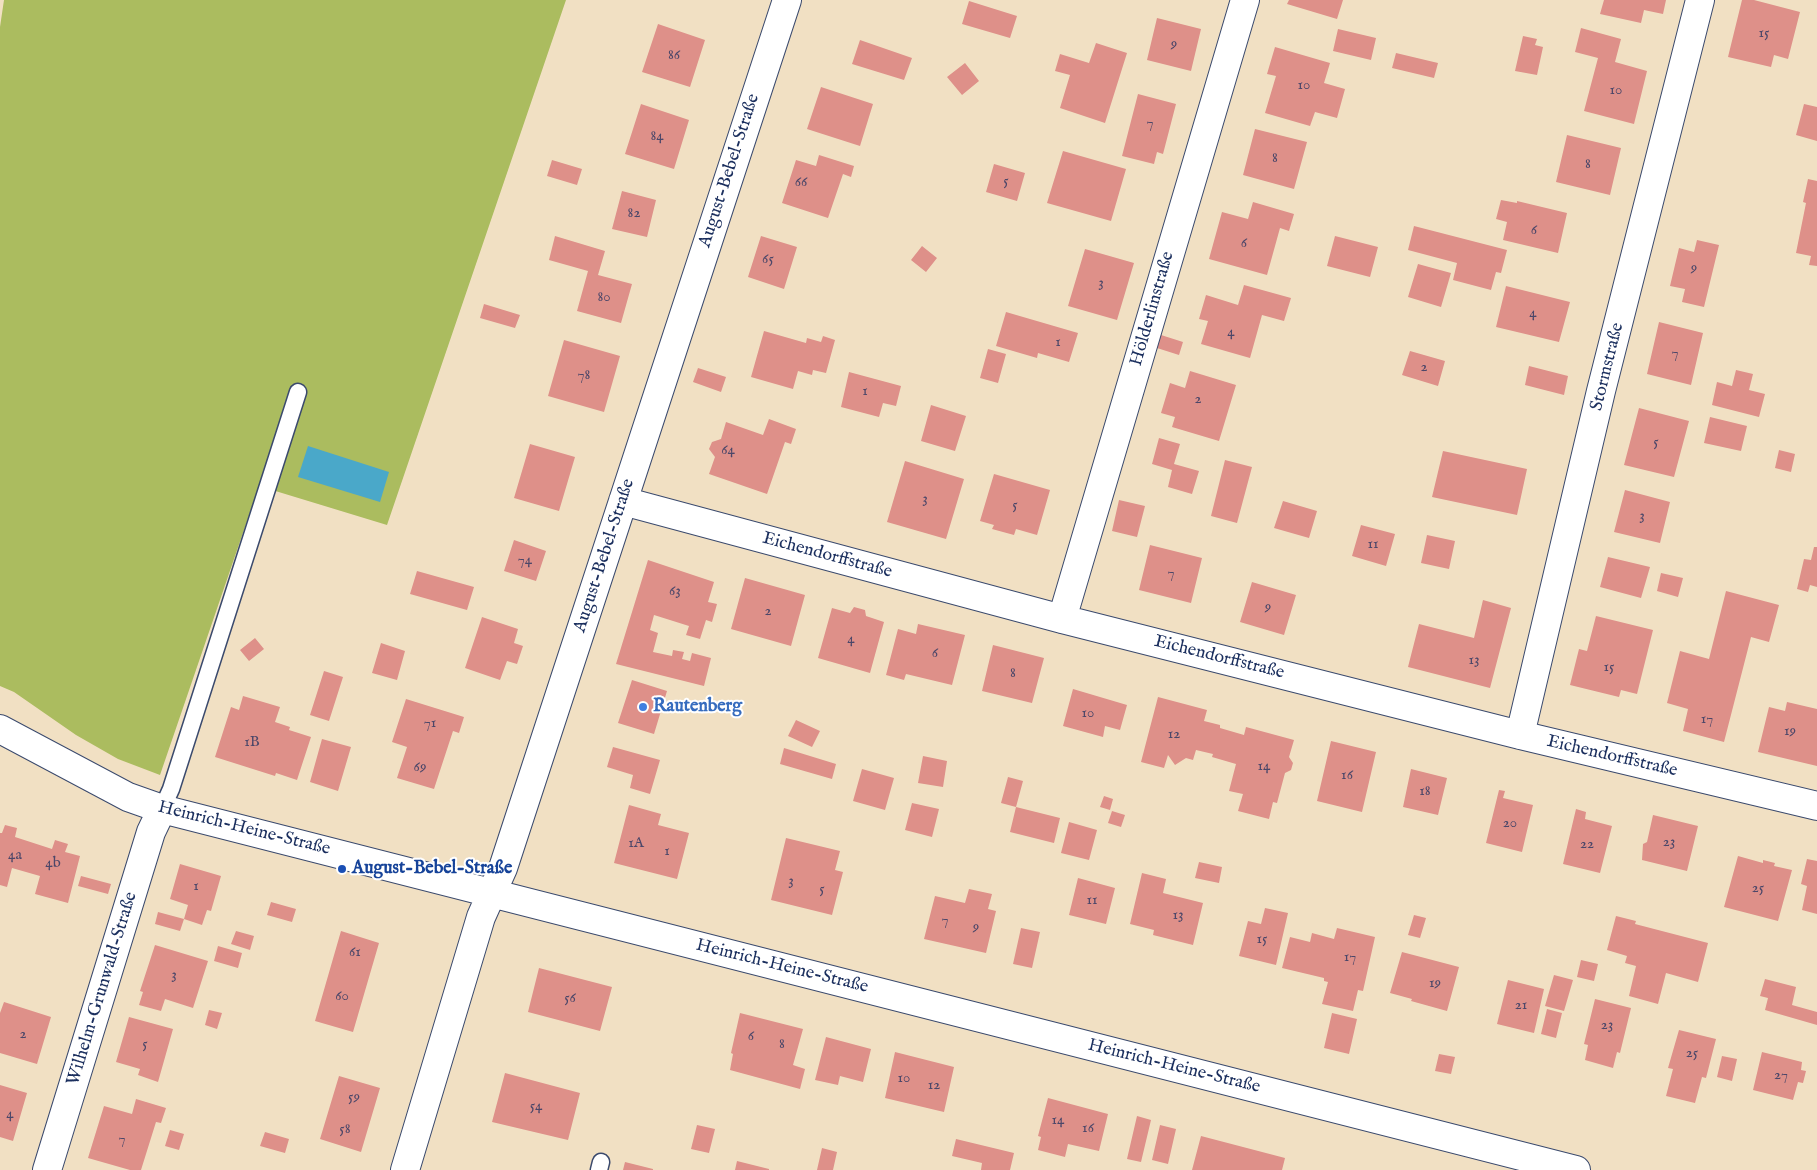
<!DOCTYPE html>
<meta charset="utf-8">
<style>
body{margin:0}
canvas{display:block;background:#f1e0c3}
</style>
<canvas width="1817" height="1170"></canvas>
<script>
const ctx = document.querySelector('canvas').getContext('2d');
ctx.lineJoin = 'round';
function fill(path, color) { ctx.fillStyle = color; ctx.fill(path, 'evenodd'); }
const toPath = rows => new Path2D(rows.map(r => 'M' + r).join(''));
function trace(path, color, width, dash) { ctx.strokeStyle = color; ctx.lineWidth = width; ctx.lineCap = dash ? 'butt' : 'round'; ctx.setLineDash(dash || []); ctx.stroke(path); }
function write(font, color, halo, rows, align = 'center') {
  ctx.font = font + ' "IM FELL English",serif'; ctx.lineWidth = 4; ctx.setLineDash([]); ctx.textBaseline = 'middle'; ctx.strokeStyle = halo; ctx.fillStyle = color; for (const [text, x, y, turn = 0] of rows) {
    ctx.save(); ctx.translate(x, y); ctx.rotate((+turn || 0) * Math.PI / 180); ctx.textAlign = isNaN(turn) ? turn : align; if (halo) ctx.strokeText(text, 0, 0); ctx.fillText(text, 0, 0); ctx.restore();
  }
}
const green = toPath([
 [4,0,566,0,387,525,259,486,160,775,118,759,76,735,14,692,0,686,0,27]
]);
const water = toPath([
 [308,446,389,472,380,502,298,477]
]);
const building = toPath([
 [1289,0,1343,0,1337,19,1287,4],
 [1604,0,1666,0,1663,14,1644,10,1641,23,1600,14],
 [1742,0,1754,0,1800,12,1788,59,1774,55,1771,67,1728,57],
 [969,1,1017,16,1010,38,962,24],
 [1157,18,1201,29,1191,71,1147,60],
 [658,24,705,40,690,87,642,72],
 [1581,28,1621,39,1615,62,1647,71,1634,124,1584,111,1598,58,1575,52],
 [1338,29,1376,38,1371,60,1333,51],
 [1523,36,1537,39,1535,45,1543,47,1537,75,1515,71],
 [860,40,912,58,904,80,852,64],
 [1096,43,1127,53,1105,123,1060,108,1070,75,1055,71,1060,54,1089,63],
 [1275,47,1330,63,1324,83,1345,89,1337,118,1315,112,1310,126,1265,113,1276,76,1267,74],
 [1396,53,1438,63,1434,78,1392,68],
 [965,63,979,81,962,95,947,77],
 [821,87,873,104,860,146,807,129],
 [1138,94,1176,104,1163,154,1157,152,1154,164,1122,156],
 [641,104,689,120,674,169,625,154],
 [1804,104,1817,107,1817,141,1796,135],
 [1255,129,1307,142,1294,189,1243,175],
 [1567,135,1621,148,1610,195,1556,182],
 [1063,151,1126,169,1111,221,1047,203],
 [819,155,854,166,851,177,843,174,828,218,782,203,796,160,816,166],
 [552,160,582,169,577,185,547,176],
 [994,164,1025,173,1017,201,986,192],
 [1808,179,1817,181,1817,266,1809,265,1811,256,1796,253,1806,203,1803,202],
 [622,191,656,200,647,237,612,229],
 [1501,200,1517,203,1517,201,1567,213,1558,253,1503,240,1507,222,1496,219],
 [1253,202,1294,214,1289,231,1280,228,1267,275,1209,259,1222,212,1248,219],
 [1414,226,1507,250,1501,273,1496,272,1491,290,1453,280,1457,263,1408,250],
 [555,236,605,251,598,275,632,284,621,323,577,311,588,271,549,260],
 [761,236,797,247,784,289,748,277],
 [1335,236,1378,247,1370,277,1327,266],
 [1697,240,1719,245,1704,307,1682,302,1685,289,1670,286,1679,248,1694,252],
 [922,246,937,258,926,272,911,260],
 [1085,249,1134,263,1117,320,1068,306],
 [1418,264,1451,273,1441,307,1408,297],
 [1244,285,1291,298,1284,321,1262,315,1250,358,1201,344,1208,321,1199,319,1206,295,1238,305],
 [1506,286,1570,302,1559,342,1496,327],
 [484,304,520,315,515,328,480,318],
 [1006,312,1078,333,1069,362,1038,353,1037,358,996,346],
 [1659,322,1703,333,1691,385,1647,374],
 [764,331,806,343,807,338,821,342,823,336,835,340,826,373,813,370,812,375,798,371,793,389,751,377],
 [1161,335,1183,342,1179,355,1157,348],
 [564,340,620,356,604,412,548,396],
 [988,349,1006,354,998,383,980,378],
 [1410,351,1445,361,1438,386,1402,375],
 [1529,366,1568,376,1564,395,1525,385],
 [698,368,726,377,721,392,693,382],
 [1736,370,1753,374,1749,390,1765,394,1759,417,1712,405,1717,382,1732,386],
 [1190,371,1236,385,1219,441,1172,427,1175,417,1161,413,1170,383,1185,388],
 [849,372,901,386,896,406,883,403,879,417,841,407],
 [931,405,966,416,955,451,921,441],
 [1639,408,1689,421,1674,477,1624,465],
 [1710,417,1747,426,1741,451,1704,443],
 [769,419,796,429,791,444,785,442,767,494,709,474,715,457,709,449,712,442,721,439,726,422,763,435],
 [1159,438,1180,444,1174,464,1199,471,1192,494,1168,487,1172,470,1152,464],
 [530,444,575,457,559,511,514,498],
 [1779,450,1795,454,1791,472,1775,468],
 [1443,451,1527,469,1517,515,1432,497],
 [1225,460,1252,467,1237,523,1211,516],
 [905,461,964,479,946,539,887,522],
 [994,474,1050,490,1037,535,1016,529,1014,535,992,529,994,525,980,521],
 [1625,490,1670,502,1660,543,1614,532],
 [1119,500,1145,506,1137,537,1112,531],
 [1283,501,1317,511,1309,538,1274,528],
 [1361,525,1395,534,1386,566,1352,556],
 [1427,535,1455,541,1449,569,1421,563],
 [514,540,546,551,536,581,504,571],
 [1150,545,1202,558,1191,603,1139,590],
 [1814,547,1817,547,1817,587,1810,585,1808,592,1797,589,1804,559,1811,560],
 [1608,557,1650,567,1641,598,1600,587],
 [648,560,714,582,708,602,717,604,712,622,706,620,700,639,686,635,689,626,654,615,650,630,658,633,653,652,672,656,673,650,684,652,682,659,690,661,692,653,711,658,704,686,616,664],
 [417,571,474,587,467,610,410,594],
 [1661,573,1683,578,1678,597,1657,591],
 [745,578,805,595,791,646,731,629],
 [1252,582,1296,595,1284,635,1240,622],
 [1726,591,1779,605,1769,642,1751,637,1724,742,1683,731,1688,709,1667,703,1680,651,1709,659],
 [1483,600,1511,608,1490,688,1408,667,1419,624,1474,638],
 [854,607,865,610,866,616,884,622,870,673,818,658,832,608,850,613],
 [1596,616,1653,630,1637,694,1621,690,1619,697,1570,685,1579,649,1587,651],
 [482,617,518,629,514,643,523,646,517,664,507,661,500,680,465,668],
 [918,624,965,635,952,685,906,674,904,680,886,675,898,629,916,634],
 [255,638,264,649,249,661,240,650],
 [381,643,405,651,397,680,372,673],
 [993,645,1044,658,1032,703,982,691],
 [324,671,343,677,329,721,310,715],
 [632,680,667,691,654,734,618,723],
 [1073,689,1127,705,1120,730,1105,726,1103,737,1063,726],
 [243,696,280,707,275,722,290,727,289,730,311,737,297,780,276,773,275,776,215,757,231,707,239,710],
 [1158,697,1207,710,1204,721,1220,725,1220,728,1244,735,1246,727,1294,740,1289,757,1293,763,1291,770,1285,773,1277,803,1273,802,1269,819,1238,811,1243,794,1229,791,1236,764,1212,757,1213,754,1196,750,1193,760,1186,758,1175,765,1168,755,1164,768,1141,762],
 [406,699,464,717,459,733,453,731,434,789,397,778,407,747,392,742],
 [1787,702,1817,709,1817,766,1758,752,1769,707,1785,711],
 [796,720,820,731,812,747,788,736],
 [322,739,351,747,338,791,310,782],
 [1331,741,1376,752,1362,812,1317,801],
 [613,747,660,760,650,794,630,788,633,775,607,767],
 [784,748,836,764,832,779,780,764],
 [923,756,947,761,943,787,918,783],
 [862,769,894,778,885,810,853,801],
 [1411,769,1447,778,1438,815,1403,807],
 [1008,777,1023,781,1016,807,1001,803],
 [1499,790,1505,791,1503,798,1533,805,1522,852,1486,843],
 [1104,796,1113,799,1110,810,1100,807],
 [912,803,939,809,932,837,905,830],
 [629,805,661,814,658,825,689,833,677,879,614,863],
 [1016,807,1060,818,1054,843,1010,832],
 [1576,809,1586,812,1585,819,1612,826,1600,873,1563,864],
 [1112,811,1125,815,1121,827,1108,823],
 [1653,815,1698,826,1687,871,1642,860,1643,844,1647,842],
 [1069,822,1097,830,1089,860,1061,853],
 [5,825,17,828,15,837,52,849,55,840,68,844,65,852,80,856,68,903,35,894,40,876,12,868,7,887,0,885,0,833,2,833],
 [786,838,840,851,835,870,843,872,832,915,771,900],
 [1738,856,1763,863,1763,860,1775,863,1774,866,1792,870,1778,921,1724,907],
 [1807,859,1817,861,1817,914,1802,910,1807,886,1801,884],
 [1199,862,1222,867,1219,883,1195,878],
 [180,864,221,876,211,911,207,910,202,925,184,919,188,905,170,899],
 [1142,873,1166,879,1163,893,1203,903,1193,945,1153,935,1154,930,1130,924],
 [81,876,111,884,108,894,78,886],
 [1078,878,1115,888,1106,924,1069,915],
 [969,889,992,894,988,909,996,911,986,953,924,939,935,896,965,903],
 [271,902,296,909,292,922,267,915],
 [1265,908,1288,913,1276,965,1239,956,1248,921,1261,924],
 [158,912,184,919,180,931,155,924],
 [1414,915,1426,918,1420,938,1408,935],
 [1616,916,1636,921,1635,924,1708,943,1698,982,1666,973,1658,1004,1629,996,1636,966,1625,963,1627,956,1607,950],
 [1021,928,1040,932,1032,968,1013,964],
 [1337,928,1375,937,1363,991,1358,990,1353,1011,1322,1004,1328,982,1324,981,1324,978,1282,968,1290,937,1310,942,1312,933,1334,939],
 [236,931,254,936,250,950,231,944],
 [341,931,379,943,353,1032,315,1021],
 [155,945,208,961,193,1008,165,999,161,1011,139,1005,143,992,140,991],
 [218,946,242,953,238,968,214,961],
 [1402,952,1459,967,1447,1011,1411,1001,1412,999,1390,993],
 [1581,960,1598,964,1594,981,1577,977],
 [539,968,612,987,600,1031,528,1012],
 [1554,975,1573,980,1564,1011,1545,1006],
 [1765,979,1796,987,1792,1005,1817,1012,1817,1025,1765,1010,1768,998,1760,996],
 [1508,980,1544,989,1534,1033,1497,1024],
 [1595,999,1631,1008,1620,1053,1617,1052,1613,1068,1585,1060,1588,1045,1584,1044],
 [4,1002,51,1017,37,1064,0,1053,0,1013],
 [1547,1009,1562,1013,1556,1038,1541,1034],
 [209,1010,222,1013,217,1029,205,1025],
 [740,1013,803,1029,793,1065,805,1069,800,1089,730,1070,733,1054,731,1053],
 [1332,1013,1357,1019,1349,1054,1324,1048],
 [129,1017,173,1029,158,1082,138,1075,140,1069,116,1062],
 [1679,1030,1716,1039,1706,1078,1702,1077,1695,1103,1666,1096,1673,1069,1668,1068],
 [826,1037,871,1049,863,1082,840,1076,838,1085,815,1080],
 [895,1052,954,1067,944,1112,885,1098],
 [1762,1052,1802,1062,1801,1070,1806,1071,1803,1083,1798,1082,1793,1100,1753,1090],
 [1439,1054,1455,1057,1451,1074,1435,1071],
 [1722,1056,1737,1059,1732,1081,1717,1077],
 [505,1073,580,1093,568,1140,492,1122],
 [339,1076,380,1088,361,1152,320,1139],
 [0,1085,27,1093,13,1141,0,1137],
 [1048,1098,1108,1114,1099,1151,1068,1144,1065,1157,1038,1150,1041,1137,1038,1136],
 [136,1099,166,1108,161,1123,156,1122,141,1170,130,1170,88,1158,104,1106,132,1114],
 [1137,1116,1151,1120,1141,1162,1127,1159],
 [697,1125,715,1129,709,1153,691,1149],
 [1160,1125,1176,1129,1168,1164,1152,1160],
 [170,1130,184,1134,179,1150,165,1146],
 [265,1132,289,1139,285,1153,260,1146],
 [1201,1136,1285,1158,1282,1170,1192,1170],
 [956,1139,1014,1153,1010,1170,981,1170,982,1163,952,1156],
 [822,1148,837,1152,833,1170,817,1170],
 [737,1161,769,1169,769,1170,735,1170],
 [625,1162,653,1169,653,1170,623,1170]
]);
const service = toPath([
 [162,809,171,789,298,392],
 [599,1170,601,1162]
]);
const minor = toPath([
 [623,501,1062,619,1520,735,1817,806],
 [1062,619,1245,0],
 [0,729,128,797,162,809,1576,1170],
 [1520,735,1601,391,1700,0],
 [47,1170,151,832,162,809],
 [405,1170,481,917,503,868,787,0]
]);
const markers = [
 [643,707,5,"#3f7fe0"],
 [342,869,5,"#1a4fb4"]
];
const numberNames = [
 ["15",1764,34],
 ["9",1174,45],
 ["86",674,56],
 ["10",1304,86],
 ["10",1616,91],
 ["7",1150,124],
 ["84",657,137],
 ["8",1275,159],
 ["8",1588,165],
 ["5",1006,182],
 ["66",801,183],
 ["82",634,214],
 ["6",1534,231],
 ["6",1244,244],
 ["65",768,260],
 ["9",1694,269],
 ["3",1101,284],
 ["80",604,298],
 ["4",1533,314],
 ["4",1231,333],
 ["1",1058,343],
 ["7",1675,354],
 ["2",1424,368],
 ["78",584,376],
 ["1",865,392],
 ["2",1198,400],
 ["5",1656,443],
 ["64",728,451],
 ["3",925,500],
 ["5",1015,506],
 ["3",1642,517],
 ["11",1373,545],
 ["74",525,561],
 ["7",1171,574],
 ["63",675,592],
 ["9",1268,608],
 ["2",768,612],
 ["4",851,640],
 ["6",935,654],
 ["13",1474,661],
 ["15",1609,668],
 ["8",1013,674],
 ["10",1088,714],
 ["17",1707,720],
 ["71",430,724],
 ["19",1790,732],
 ["12",1174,735],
 ["1B",252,743],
 ["14",1264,767],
 ["69",420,768],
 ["16",1347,776],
 ["18",1425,792],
 ["20",1510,824],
 ["23",1669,843],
 ["1A",636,844],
 ["22",1587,845],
 ["1",667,852],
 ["4a",15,856],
 ["4b",53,864],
 ["3",791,882],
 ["1",196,887],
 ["25",1758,889],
 ["5",822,890],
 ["11",1092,901],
 ["13",1178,916],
 ["7",945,921],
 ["9",976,928],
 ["15",1262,940],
 ["61",355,953],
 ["17",1350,958],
 ["3",174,976],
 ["19",1435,984],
 ["60",342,997],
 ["56",570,999],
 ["21",1521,1006],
 ["23",1607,1026],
 ["2",23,1035],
 ["6",751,1037],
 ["5",145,1045],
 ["8",782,1045],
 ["25",1692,1054],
 ["27",1781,1076],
 ["10",904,1079],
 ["12",934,1086],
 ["59",354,1098],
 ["54",536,1107],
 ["4",10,1115],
 ["14",1058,1121],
 ["16",1088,1129],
 ["58",345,1130],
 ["7",122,1140]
];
const streetNames = [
 ["August-Bebel-Straße",730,171,-72],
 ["Hölderlinstraße",1153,309,-74],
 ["Stormstraße",1608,367,-76],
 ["August-Bebel-Straße",605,556,-72],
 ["Eichendorffstraße",827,556,15],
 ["Eichendorffstraße",1219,658,14],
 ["Eichendorffstraße",1612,757,13],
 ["Heinrich-Heine-Straße",244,829,14],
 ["Heinrich-Heine-Straße",782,967,14],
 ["Wilhelm-Grunwald-Straße",103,989,-73],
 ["Heinrich-Heine-Straße",1174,1067,14]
];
const shopNames = [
 ["Rautenberg",653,707]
];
const transitNames = [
 ["August-Bebel-Straße",352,869]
];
fill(green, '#abbc5f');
fill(water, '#4aa8c9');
fill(building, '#de9089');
trace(service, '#3b4a6d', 19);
trace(minor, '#3b4a6d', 30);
trace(service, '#fff', 16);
trace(minor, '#fff', 28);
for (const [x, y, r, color] of markers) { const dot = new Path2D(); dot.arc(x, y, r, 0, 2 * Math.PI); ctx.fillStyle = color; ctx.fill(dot); trace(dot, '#fff', 2); }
write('15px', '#4c4769', null, numberNames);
write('18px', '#1b2f5e', '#fff', streetNames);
write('bold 18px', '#366cbe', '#fff', shopNames, 'left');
write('bold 18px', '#164399', '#fff', transitNames, 'left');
</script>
